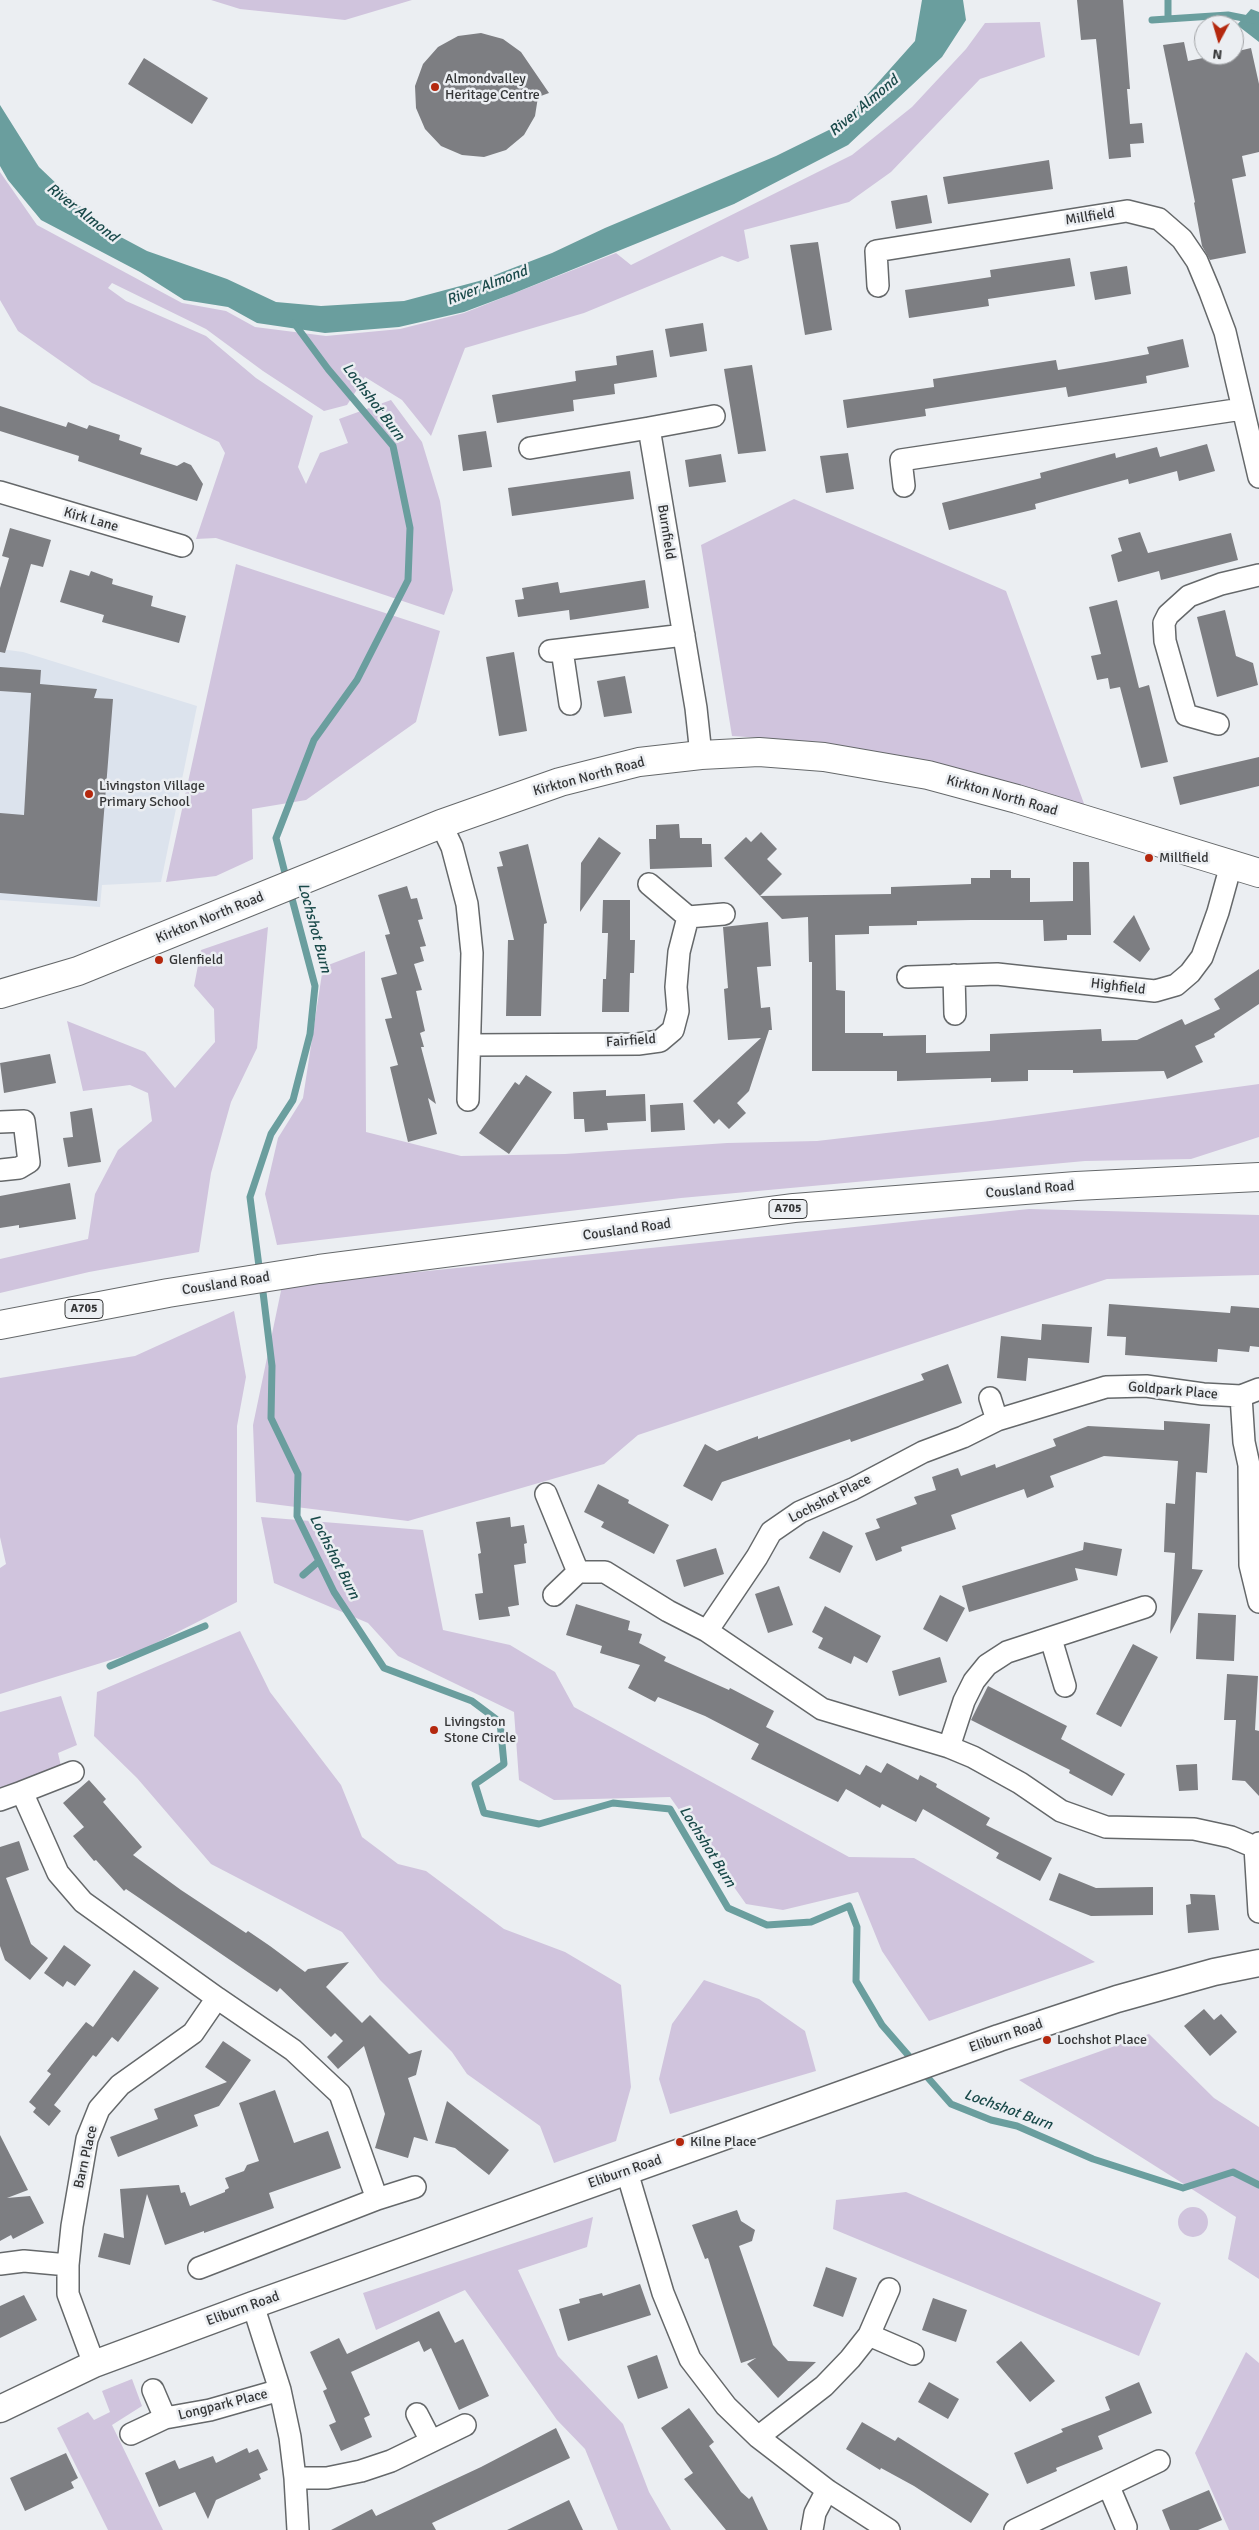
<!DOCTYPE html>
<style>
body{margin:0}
#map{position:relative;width:1259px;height:2530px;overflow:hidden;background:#ebeef2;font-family:Signika,sans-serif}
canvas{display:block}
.north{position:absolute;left:1194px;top:15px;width:50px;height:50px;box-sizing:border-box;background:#ebeef2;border:1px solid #a2a4a7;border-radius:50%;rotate:186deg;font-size:14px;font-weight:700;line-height:20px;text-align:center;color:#353637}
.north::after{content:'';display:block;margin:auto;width:18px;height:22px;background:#b4280e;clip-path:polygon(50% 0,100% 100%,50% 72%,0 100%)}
</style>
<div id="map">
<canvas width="1259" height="2530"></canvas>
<div class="north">N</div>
</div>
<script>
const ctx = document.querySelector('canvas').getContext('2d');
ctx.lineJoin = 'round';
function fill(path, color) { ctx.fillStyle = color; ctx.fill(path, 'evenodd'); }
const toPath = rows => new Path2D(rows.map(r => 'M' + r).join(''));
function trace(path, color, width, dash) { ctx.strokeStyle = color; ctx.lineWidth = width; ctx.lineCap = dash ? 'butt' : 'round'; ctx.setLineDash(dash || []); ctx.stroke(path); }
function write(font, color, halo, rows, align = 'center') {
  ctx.font = font + ' Signika,sans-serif'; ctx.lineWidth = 5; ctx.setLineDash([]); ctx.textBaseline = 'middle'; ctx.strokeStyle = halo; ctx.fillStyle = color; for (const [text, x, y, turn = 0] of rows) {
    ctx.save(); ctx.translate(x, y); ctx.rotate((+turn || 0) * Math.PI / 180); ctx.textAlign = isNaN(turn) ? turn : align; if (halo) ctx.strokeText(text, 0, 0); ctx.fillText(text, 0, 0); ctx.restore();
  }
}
const built = toPath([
 [0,649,23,652,197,706,161,882,102,885,100,907,0,900]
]);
const green = toPath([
 [211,0,412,0,345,20,240,9],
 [1040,22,1045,57,980,79,891,172,849,202,744,230,749,258,738,262,722,256,584,313,465,348,431,436,402,400,365,377,347,405,324,411,263,371,206,329,112,283,108,288,126,301,206,336,256,378,313,416,298,467,306,484,320,453,348,443,339,419,391,400,422,442,440,501,453,590,444,615,216,538,196,539,225,453,219,442,92,383,18,331,0,300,0,172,37,225,182,303,226,311,255,327,326,336,400,329,464,313,616,253,631,265,852,155,912,107,966,49,985,23],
 [794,499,1006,591,1086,809,934,764,820,742,732,736,701,545],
 [236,564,440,631,416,722,306,800,252,809,253,859,216,876,166,882],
 [268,927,257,1048,231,1102,211,1173,199,1252,89,1272,0,1293,0,1259,88,1239,95,1194,118,1150,152,1121,148,1093,130,1085,83,1091,67,1021,145,1052,175,1088,215,1042,214,1009,194,986,201,950],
 [365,951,366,1132,461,1156,565,1154,727,1143,817,1141,990,1121,1259,1084,1259,1137,1191,1159,1085,1161,681,1198,277,1245,265,1194,278,1138,303,1098,323,967],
 [1029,1209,1259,1215,1259,1275,1107,1279,638,1435,604,1464,408,1521,256,1502,253,1425,282,1286],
 [234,1311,246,1377,237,1426,237,1602,140,1651,0,1694,0,1568,6,1564,0,1537,0,1378,135,1356],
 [261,1517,423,1530,443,1630,510,1645,555,1672,574,1707,849,1857,914,1858,1095,1962,929,2021,882,1951,858,1892,783,1910,746,1904,670,1797,554,1800,519,1780,514,1712,398,1656,368,1623,274,1583],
 [240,1631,270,1692,341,1785,362,1837,398,1864,426,1871,504,1929,565,1952,621,1985,631,2087,616,2141,554,2163,540,2126,467,2074,452,2052,380,1980,342,1932,211,1864,137,1778,94,1736,97,1692],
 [61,1696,77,1745,58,1753,61,1766,0,1789,0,1712],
 [704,1980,759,1999,805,2031,816,2071,670,2114,659,2079,672,2024],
 [1149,2034,1214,2098,1259,2127,1259,2279,1228,2259,1236,2217,1019,2080],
 [906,2192,1161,2303,1139,2356,833,2229,836,2200],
 '1178 2222a15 15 0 1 1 30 0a15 15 0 1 1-30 0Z',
 [593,2217,587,2247,518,2270,558,2356,623,2424,649,2492,671,2530,618,2530,585,2449,557,2420,465,2290,376,2330,363,2293],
 [1246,2352,1259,2363,1259,2530,1229,2530,1195,2453],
 [132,2379,142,2406,112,2425,163,2530,108,2530,57,2428,88,2412,94,2420,110,2412,102,2391]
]);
const water = toPath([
 [922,0,963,0,966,20,942,57,848,145,734,204,512,294,464,312,399,327,325,333,257,323,228,307,184,300,140,272,41,220,8,180,0,166,0,105,39,167,102,227,147,251,227,279,276,302,321,306,404,301,479,281,552,253,605,228,776,156,841,124,915,41],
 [1251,9,1259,12,1259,42,1237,25]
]);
const stream = toPath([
 [1168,19,1168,0],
 [1152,20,1228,15,1259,21],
 [287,881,276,838,314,740,357,680,408,580,410,528,393,446,328,369,294,323],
 [260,1274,250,1197,271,1134,293,1100,310,1034,315,986,290,891],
 [262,1284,272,1366,271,1418,298,1474,297,1516,334,1592,384,1668,472,1701,500,1722,504,1764,475,1784,484,1813,539,1824,613,1803,670,1809,728,1908,767,1925,811,1922,849,1906,857,1927,856,1981,882,2025,915,2063],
 [303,1575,319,1561],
 [110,1666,205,1626],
 [922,2071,951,2104,991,2120,1017,2126,1093,2159,1183,2188,1233,2172,1259,2185]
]);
const building = toPath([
 [1077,0,1123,0,1130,89,1127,89,1130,124,1142,123,1144,143,1130,144,1131,157,1109,159,1096,39,1081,40],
 [481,33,503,39,521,52,549,93,538,97,535,116,524,135,506,150,484,157,462,155,441,146,425,129,416,108,415,86,423,64,438,47,458,36],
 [1184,42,1188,61,1218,55,1234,55,1234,52,1251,48,1259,84,1259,152,1242,156,1246,176,1232,179,1246,253,1210,260,1202,246,1194,203,1195,202,1163,45],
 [144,58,208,98,192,124,128,84],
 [1049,160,1053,189,948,204,943,177],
 [927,195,932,223,896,229,891,201],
 [818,242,832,330,805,335,790,245],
 [1070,258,1075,286,988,299,989,306,909,318,905,290,991,277,990,270],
 [1127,266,1131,294,1095,300,1090,272],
 [703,323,707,351,670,357,665,329],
 [1183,339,1189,367,1146,376,1147,383,1068,397,1066,387,925,409,926,416,847,428,843,400,934,387,933,379,1056,360,1058,370,1106,362,1149,354,1147,347],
 [653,350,657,377,614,384,615,394,573,400,574,411,497,423,492,395,576,381,575,371,617,365,616,356],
 [752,365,766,451,738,454,724,369],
 [0,406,66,427,68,422,87,429,89,425,120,435,119,440,142,448,140,454,177,466,184,462,191,465,203,484,197,501,78,461,79,456,0,431],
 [486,431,492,467,463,471,458,435],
 [1207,444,1215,471,1179,481,1177,471,1129,484,1128,479,1035,504,1036,509,949,530,942,503,1041,478,1040,473,1115,453,1116,458,1157,447,1160,457],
 [848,453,854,489,826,493,820,456],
 [721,454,726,482,689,487,685,460],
 [630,471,634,499,512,516,508,488],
 [10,528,51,540,43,567,31,564,5,653,0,652,0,588,9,558,2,556],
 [1140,532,1148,553,1231,533,1238,560,1161,580,1159,571,1118,582,1111,555,1122,551,1118,538],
 [70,570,89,576,91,571,113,579,112,584,153,596,151,606,186,616,179,643,102,622,104,615,60,602],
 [645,580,649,608,570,620,569,610,518,617,515,600,524,599,522,588,558,582,560,593],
 [1117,600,1139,688,1149,685,1168,762,1141,768,1120,687,1110,689,1108,678,1097,680,1091,656,1101,654,1089,607],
 [1225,610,1236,656,1253,663,1258,685,1217,697,1197,617],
 [514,652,527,731,499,736,486,657],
 [0,667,41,670,40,684,97,689,94,698,113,699,97,901,0,893,0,813,24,815,31,693,0,691],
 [625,676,632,713,604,717,597,681],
 [1259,757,1259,786,1180,805,1173,777],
 [679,824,680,838,702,838,702,844,711,844,712,867,650,869,649,839,656,839,656,825],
 [761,832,777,849,767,859,782,874,760,896,724,858,746,837,751,842],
 [599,837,621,853,580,912,581,863],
 [528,844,547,923,544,924,541,1016,506,1016,508,940,514,940,497,867,503,866,499,852],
 [1073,862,1089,862,1091,935,1067,935,1067,940,1044,941,1043,920,971,920,917,921,917,925,869,926,869,934,835,935,836,990,845,991,845,1033,883,1033,883,1036,926,1035,926,1053,990,1051,990,1034,1101,1029,1102,1041,1137,1040,1182,1019,1185,1025,1220,1009,1214,999,1259,969,1259,1004,1214,1034,1215,1037,1195,1046,1203,1062,1167,1079,1164,1071,1073,1073,1073,1070,1028,1070,1028,1081,991,1082,991,1078,897,1081,897,1071,812,1071,812,962,809,962,808,917,782,919,760,896,891,894,891,887,971,884,971,878,990,878,990,870,1011,870,1011,878,1030,878,1030,902,1073,901],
 [407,886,411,899,417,898,423,919,418,920,426,946,420,947,424,961,414,964,422,990,416,991,425,1031,420,1033,424,1047,421,1047,436,1104,428,1098,437,1134,408,1142,390,1067,398,1065,385,1019,392,1018,381,978,397,974,385,935,390,934,378,895],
 [603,900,630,900,630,940,635,940,634,973,630,973,629,1012,602,1012,603,979,606,979,608,933,602,933],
 [1134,915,1150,949,1140,962,1113,942],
 [768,922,771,966,757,967,761,1008,770,1007,772,1030,769,1030,749,1091,737,1103,746,1113,729,1129,719,1119,714,1124,693,1101,761,1038,728,1040,724,989,728,988,723,927],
 [50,1054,56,1083,4,1093,0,1063],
 [526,1075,552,1092,509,1154,479,1133,515,1082,519,1085],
 [606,1090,606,1096,645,1094,646,1121,607,1123,608,1130,585,1132,584,1119,574,1119,573,1092],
 [683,1103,685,1130,651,1132,650,1105],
 [92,1108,101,1162,68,1167,63,1138,73,1137,70,1112],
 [70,1183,76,1219,19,1228,19,1225,0,1228,0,1196],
 [1109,1304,1230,1313,1231,1306,1259,1308,1259,1347,1250,1346,1249,1352,1218,1349,1217,1362,1125,1355,1126,1337,1107,1336],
 [1042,1324,1092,1327,1089,1363,1028,1358,1026,1381,997,1378,1001,1336,1041,1340],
 [948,1364,962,1403,851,1442,850,1439,722,1482,712,1501,683,1486,705,1444,717,1451,758,1436,758,1439,924,1380,921,1374],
 [1164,1421,1210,1424,1207,1473,1196,1472,1192,1569,1203,1570,1170,1634,1175,1553,1164,1552,1166,1503,1175,1504,1178,1461,1104,1456,1050,1476,1054,1487,1027,1498,1024,1489,951,1515,956,1529,901,1547,902,1551,876,1561,865,1533,880,1528,876,1519,917,1504,914,1497,936,1490,932,1477,958,1468,961,1476,995,1464,996,1468,1056,1446,1053,1439,1088,1426,1164,1430],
 [598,1484,629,1500,628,1503,669,1525,654,1554,601,1527,604,1522,584,1512],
 [510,1517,511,1527,524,1525,527,1543,524,1544,526,1563,514,1565,519,1605,508,1607,510,1616,479,1620,475,1594,483,1593,478,1554,481,1553,476,1522],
 [823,1531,853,1546,840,1573,809,1558],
 [1084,1542,1122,1549,1117,1576,1075,1568,1078,1580,969,1612,962,1586,1083,1550],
 [716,1548,724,1574,684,1587,676,1560],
 [779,1586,793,1625,768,1633,755,1594],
 [940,1595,965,1608,947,1642,923,1629],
 [576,1604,630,1621,628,1630,642,1634,639,1643,666,1657,664,1661,729,1690,730,1688,774,1711,766,1727,860,1775,866,1765,881,1773,887,1763,918,1780,920,1775,937,1784,936,1787,990,1818,986,1825,1052,1858,1040,1881,996,1858,999,1853,923,1809,916,1822,882,1804,880,1808,846,1789,838,1802,751,1759,759,1744,705,1716,658,1697,655,1702,628,1688,640,1665,600,1653,602,1646,566,1635],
 [825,1606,881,1636,867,1663,854,1656,851,1664,818,1648,823,1638,812,1632],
 [1198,1613,1236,1615,1234,1661,1196,1659],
 [1133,1644,1158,1657,1121,1727,1096,1714],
 [940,1657,947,1682,899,1696,892,1671],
 [1227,1674,1258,1676,1255,1730,1259,1731,1259,1796,1245,1781,1232,1780,1236,1720,1224,1720],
 [988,1686,1067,1726,1061,1739,1125,1774,1112,1796,1069,1773,1070,1770,971,1720],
 [1197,1764,1198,1790,1179,1791,1176,1765],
 [89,1780,106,1799,103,1802,142,1847,133,1855,181,1890,246,1933,248,1931,270,1946,305,1972,308,1969,349,1962,326,1987,362,2023,370,2015,409,2054,422,2050,416,2075,408,2078,428,2141,414,2137,408,2158,375,2148,385,2114,364,2046,338,2069,327,2057,343,2041,335,2033,331,2037,280,1988,277,1992,126,1889,124,1891,96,1860,94,1861,73,1836,84,1827,63,1803],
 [19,1841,29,1870,6,1878,31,1944,48,1958,30,1980,5,1960,0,1946,0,1847],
 [1059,1873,1096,1888,1153,1887,1153,1915,1091,1916,1049,1900],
 [1190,1894,1215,1895,1219,1930,1188,1933,1186,1905,1191,1904],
 [64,1945,91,1965,75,1986,67,1981,63,1987,44,1973],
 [134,1970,159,1988,118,2042,112,2037,96,2057,93,2055,54,2105,61,2111,49,2126,33,2112,36,2108,29,2102,51,2074,47,2071,69,2043,86,2022,93,2027],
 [1204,2009,1214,2020,1221,2014,1237,2032,1210,2056,1184,2026],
 [223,2041,251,2060,219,2106,194,2115,198,2126,118,2157,110,2137,158,2119,154,2109,227,2082,205,2067],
 [275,2090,294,2143,328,2131,341,2168,269,2193,274,2208,204,2233,204,2231,165,2245,147,2194,130,2265,98,2257,104,2233,124,2238,120,2189,179,2185,181,2193,185,2192,190,2206,225,2192,225,2190,229,2188,225,2178,244,2171,247,2165,259,2161,239,2103],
 [447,2101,509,2150,489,2175,455,2148,435,2143],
 [0,2135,28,2190,7,2198,30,2196,44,2223,13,2239,11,2235,0,2241],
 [737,2210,741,2221,755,2230,752,2241,739,2246,773,2345,788,2361,816,2362,778,2398,747,2364,756,2358,741,2363,708,2258,705,2259,692,2225],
 [826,2267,857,2278,843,2317,813,2306],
 [640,2284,651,2315,568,2341,559,2309,580,2303,579,2299,602,2293,603,2296],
 [24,2295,37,2320,0,2338,0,2306],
 [933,2298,967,2310,956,2342,922,2330],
 [439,2311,455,2343,463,2339,489,2396,459,2410,431,2348,424,2352,419,2341,351,2372,370,2415,364,2418,372,2437,341,2451,329,2425,336,2422,323,2391,327,2389,310,2352,339,2338,347,2354],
 [1021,2341,1055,2381,1030,2402,996,2362],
 [657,2355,668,2388,638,2399,627,2366],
 [929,2382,959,2399,948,2419,918,2402],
 [1139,2382,1152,2413,1098,2436,1103,2449,1056,2468,1057,2471,1027,2484,1014,2453,1063,2432,1061,2429,1110,2410,1105,2397],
 [689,2408,714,2442,709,2446,741,2492,749,2499,752,2496,768,2530,726,2530,684,2479,693,2473,661,2428],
 [862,2422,895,2441,898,2437,989,2494,971,2523,914,2486,881,2468,880,2470,846,2449],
 [556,2428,570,2458,432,2523,436,2530,331,2530,372,2509,376,2516,481,2467],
 [247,2448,249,2453,258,2449,268,2470,259,2474,261,2479,216,2500,208,2519,195,2492,159,2507,145,2473,175,2460,179,2469,213,2456,216,2463],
 [66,2453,78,2478,71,2482,74,2488,25,2511,10,2478],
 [1209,2490,1222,2520,1198,2530,1170,2530,1162,2510],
 [569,2500,583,2530,507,2530]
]);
const minor = toPath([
 [878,286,876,251,1127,211,1159,219,1182,239,1197,261,1210,292,1225,332,1259,477],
 [530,448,649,428],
 [904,486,901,460,1242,409],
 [0,492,182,546],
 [562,650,570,704],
 [550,651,684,635],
 [1218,724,1186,715,1165,641,1164,623,1168,615,1189,596,1221,584,1259,575],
 [701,755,696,708,649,428,714,416],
 [441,824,452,847,467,904,472,953,468,1100],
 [688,917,724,914],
 [954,975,955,1014],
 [908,977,997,974,1155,991,1176,985,1190,973,1202,957,1218,912,1231,865],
 [471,1045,638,1044,660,1041,673,1030,678,1011,676,987,679,952,688,917,649,884],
 [0,1122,24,1121,29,1162,19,1168,0,1170],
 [1259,1389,1241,1396,1244,1442,1249,1465,1250,1565,1259,1602],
 [990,1398,997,1420],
 [546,1494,578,1572,605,1572,668,1611,707,1631,822,1709,949,1747,973,1757,1020,1783,1061,1811,1106,1827,1194,1829,1231,1837,1255,1847],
 [554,1595,578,1572],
 [707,1631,757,1557,771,1532,800,1512,853,1489,923,1452,963,1437,997,1420,1106,1387,1146,1386,1203,1394,1241,1396],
 [1051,1639,1065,1686],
 [949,1747,964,1701,974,1681,987,1665,1007,1652,1145,1607],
 [22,1792,73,1772],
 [0,1800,22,1792,58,1873,83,1902,217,1998,193,2033,120,2085,99,2109,87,2139,72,2226,68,2265,68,2294,94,2364],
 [1259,1843,1255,1847,1259,1912],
 [217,1998,293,2050,340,2094,377,2199,415,2187],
 [627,2172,663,2293,690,2359,726,2406,758,2437,827,2490,889,2530],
 [0,2264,24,2261,68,2265],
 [199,2268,377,2199],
 [253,2305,280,2390,290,2437,295,2478,298,2530],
 [869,2335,913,2354],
 [153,2390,165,2418],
 [417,2414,431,2441],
 [131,2434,165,2418,210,2410,280,2390],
 [758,2437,824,2386,850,2359,869,2335,889,2289],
 [295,2478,327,2478,361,2471,391,2461,465,2425],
 [1109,2487,1126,2527],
 [812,2530,815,2513,827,2490],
 [1015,2530,1159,2461]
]);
const tertiary = toPath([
 [0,2409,94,2364,253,2305,999,2038,1117,1999,1214,1972,1259,1963]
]);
const secondary = toPath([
 [0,994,78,971,441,824,560,782,639,762,701,755,759,752,824,757,928,775,1017,799,1259,873]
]);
const primary = toPath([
 [0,1325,168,1293,319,1269,794,1208,1076,1186,1259,1177]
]);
const markers = [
 [435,87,5,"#b4280e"],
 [89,794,5,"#b4280e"],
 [1149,858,5,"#b4280e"],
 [159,960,5,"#b4280e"],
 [434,1730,5,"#b4280e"],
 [1047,2040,5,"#b4280e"],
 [680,2142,5,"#b4280e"]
];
const shields = [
 [788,1209,38],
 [84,1309,38]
];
const shieldNames = [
 ["A705",788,1209],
 ["A705",84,1309]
];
const poiNames = [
 ["Almondvalley",445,79],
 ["Heritage Centre",445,95],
 ["Livingston Village",99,786],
 ["Primary School",99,802],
 ["Millfield",1159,858],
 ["Glenfield",169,960],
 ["Livingston",444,1722],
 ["Stone Circle",444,1738],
 ["Lochshot Place",1057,2040],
 ["Kilne Place",690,2142]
];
const streetNames = [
 ["Millfield",1090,217,-9],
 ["Kirk Lane",91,520,16],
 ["Burnfield",666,532,81],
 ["Kirkton North Road",589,777,-15],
 ["Kirkton North Road",1002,796,16],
 ["Kirkton North Road",210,918,-22],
 ["Highfield",1118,987,7],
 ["Fairfield",631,1041,-4],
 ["Cousland Road",1030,1190,-5],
 ["Cousland Road",627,1230,-8],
 ["Cousland Road",226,1284,-9],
 ["Goldpark Place",1173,1391,5],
 ["Lochshot Place",830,1499,-27],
 ["Eliburn Road",1006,2036,-19],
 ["Barn Place",86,2157,-77],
 ["Eliburn Road",625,2172,-19],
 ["Eliburn Road",243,2309,-20],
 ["Longpark Place",223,2405,-14]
];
const waterNames = [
 ["River Almond",864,106,-40],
 ["River Almond",82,213,38],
 ["River Almond",487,286,-21],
 ["Lochshot Burn",373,402,53],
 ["Lochshot Burn",314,928,75],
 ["Lochshot Burn",334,1557,63],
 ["Lochshot Burn",707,1847,58],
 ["Lochshot Burn",1008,2110,20]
];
fill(built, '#dce3ed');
fill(green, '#d0c4dd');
fill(water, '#6a9e9e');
trace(stream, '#6a9e9e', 7);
fill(building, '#7d7e82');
trace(minor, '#65686a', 24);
trace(tertiary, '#65686a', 29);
trace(secondary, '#65686a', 30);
trace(primary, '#65686a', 30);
trace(minor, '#fff', 21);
trace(tertiary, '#fff', 26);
trace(secondary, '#fff', 28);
trace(primary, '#fff', 28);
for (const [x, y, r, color] of markers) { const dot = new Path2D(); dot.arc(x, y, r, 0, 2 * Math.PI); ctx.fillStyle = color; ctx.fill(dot); trace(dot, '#ebeef2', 2); }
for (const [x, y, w] of shields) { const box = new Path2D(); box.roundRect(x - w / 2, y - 9.5, w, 19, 4); ctx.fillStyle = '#ebeef2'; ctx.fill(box); trace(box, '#353637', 1); }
write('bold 12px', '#353637', null, shieldNames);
write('14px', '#353637', '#ebeef2', poiNames, 'left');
write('14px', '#353637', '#ebeef2', streetNames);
write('italic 15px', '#194949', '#ebeef2', waterNames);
</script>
